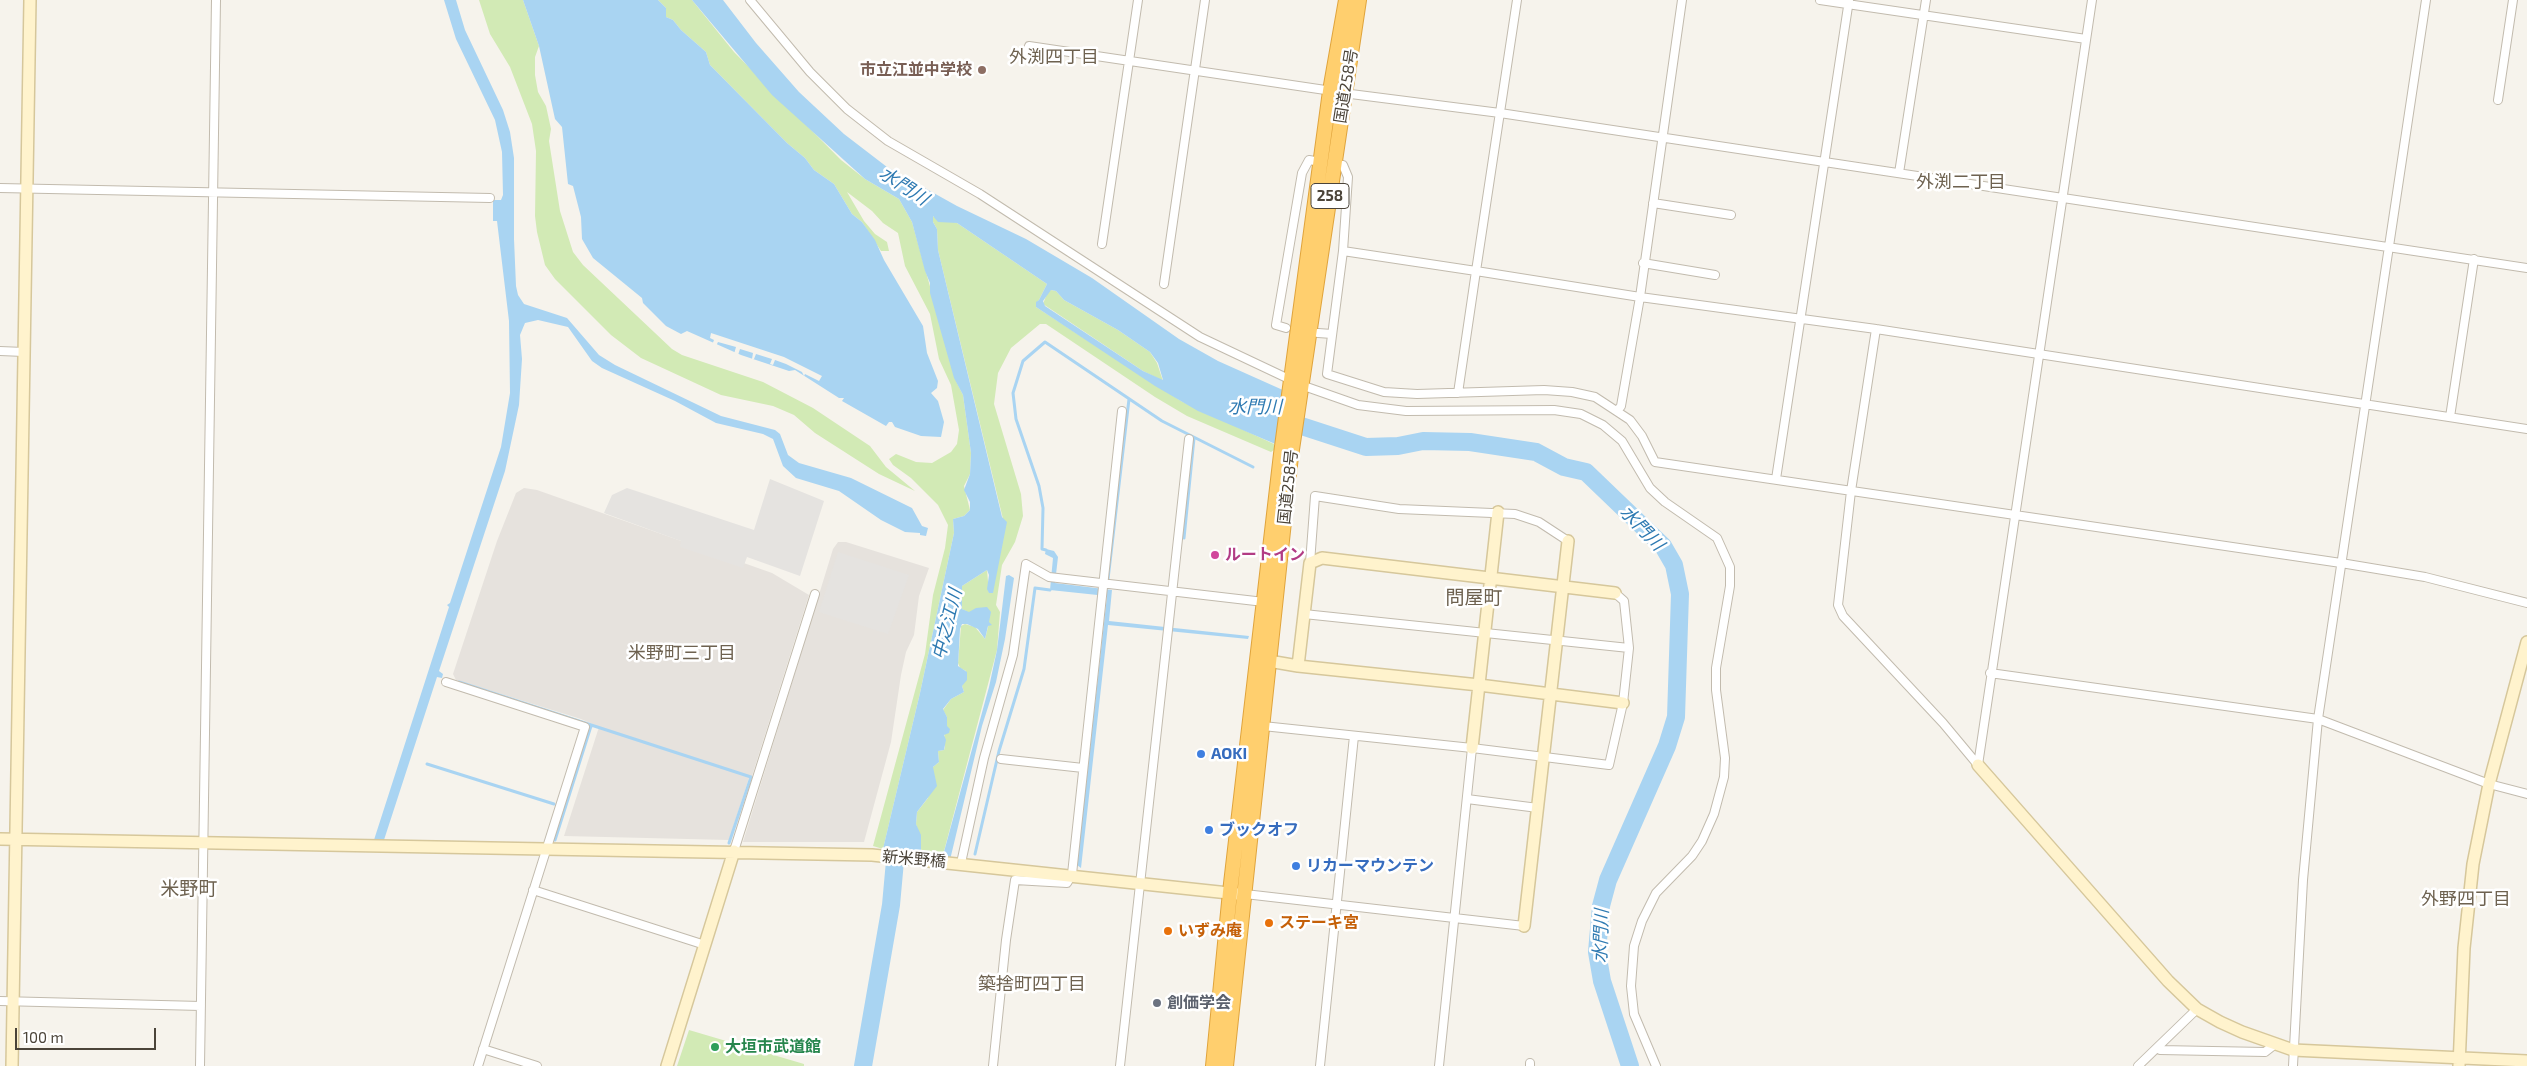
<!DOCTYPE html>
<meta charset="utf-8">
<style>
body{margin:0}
#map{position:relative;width:2527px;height:1066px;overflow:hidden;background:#f6f3ec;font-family:"Exo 2",sans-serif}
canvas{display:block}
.scale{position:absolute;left:15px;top:1028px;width:141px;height:22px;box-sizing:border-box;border:2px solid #4b4439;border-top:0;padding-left:6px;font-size:15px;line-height:18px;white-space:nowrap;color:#4b4439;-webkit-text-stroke:4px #fff;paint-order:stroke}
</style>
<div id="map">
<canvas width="2527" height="1066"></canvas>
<div class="scale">100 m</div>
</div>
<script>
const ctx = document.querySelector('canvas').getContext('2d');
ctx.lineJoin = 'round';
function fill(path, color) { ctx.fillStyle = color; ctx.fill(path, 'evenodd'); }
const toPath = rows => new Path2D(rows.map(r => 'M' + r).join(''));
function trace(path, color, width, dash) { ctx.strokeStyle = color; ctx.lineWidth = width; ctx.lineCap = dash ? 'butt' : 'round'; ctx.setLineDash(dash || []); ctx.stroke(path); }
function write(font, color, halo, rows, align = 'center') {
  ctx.font = font + ' "Exo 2","Noto Sans JP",sans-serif'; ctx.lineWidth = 5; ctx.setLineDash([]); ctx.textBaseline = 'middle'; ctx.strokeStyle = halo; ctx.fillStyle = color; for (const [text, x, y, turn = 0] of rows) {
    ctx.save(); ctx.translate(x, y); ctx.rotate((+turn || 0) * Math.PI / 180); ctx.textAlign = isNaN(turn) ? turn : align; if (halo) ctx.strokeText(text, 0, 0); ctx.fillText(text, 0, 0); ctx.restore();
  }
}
const industrial = toPath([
 [524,488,537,490,772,573,809,595,752,776,749,778,729,840,564,836,599,727,581,719,456,680,453,674,497,541,516,493],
 [838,542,846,542,929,568,919,596,914,635,906,652,901,675,891,742,864,842,743,842,833,549]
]);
const green = toPath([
 [479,0,523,0,539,46,535,57,535,75,538,92,546,106,551,129,549,141,560,211,573,252,583,265,672,349,682,355,763,382,813,408,870,446,886,467,915,491,879,474,815,433,794,415,773,406,721,395,641,358,611,335,555,279,545,265,537,232,535,216,536,151,532,124,510,67,490,34],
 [658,0,692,0,734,52,841,160,865,179,899,199,912,222,957,383,963,395,971,453,970,474,964,486,970,510,964,516,953,519,954,533,920,693,883,849,873,846,925,654,933,595,945,548,948,525,938,505,911,478,893,465,889,459,896,454,916,462,932,463,951,452,957,444,959,430,951,385,939,359,930,314,905,266,898,233,883,223,872,211,847,192,864,221,875,234,887,242,889,251,881,251,862,222,852,214,834,184,814,170,805,158,787,143,710,65,706,52,681,30,673,20,666,17,666,8],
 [932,216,957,223,1047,284,1039,300,1036,303,1036,307,1181,401,1274,444,1274,450,1271,452,1187,416,1155,397,1046,324,1040,324,1011,348,998,373,994,404,1021,494,1023,516,1015,542,1002,565,996,605,1000,612,997,650,943,855,921,853,921,842,916,824,917,812,928,798,933,767,939,762,938,751,944,750,945,747,944,738,947,717,943,710,951,699,964,692,962,686,966,671,960,668,958,663,961,626,965,624,975,627,985,639,989,623,962,609,962,586,987,570,989,593,1003,519,938,250,937,229,933,222],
 [1051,290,1056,291,1064,300,1118,330,1150,352,1157,363,1163,381,1143,371,1043,304,1048,291],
 [689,1030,804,1064,804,1066,677,1066]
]);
const parking = toPath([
 [770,479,824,501,800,576,747,557,743,568,680,547,681,541,604,513,612,495,627,488,754,530],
 [838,552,909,575,888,634,819,612]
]);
const water = toPath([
 [444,0,456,0,465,30,503,110,510,132,514,158,514,239,516,286,518,295,524,304,567,318,599,355,615,365,721,416,775,430,780,434,788,455,799,463,851,478,912,508,922,526,928,528,926,536,920,535,920,533,905,532,881,520,839,491,796,478,783,466,773,439,763,434,716,423,675,401,602,368,592,361,568,327,538,320,525,323,520,335,522,359,519,405,505,471,439,671,443,674,442,678,437,677,383,843,373,843,449,607,447,605,450,603,501,447,510,393,509,321,497,221,493,221,493,200,501,200,503,195,502,152,495,120,456,39],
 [523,0,658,0,666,8,666,17,673,20,681,30,706,52,710,65,787,143,805,158,814,170,834,184,852,214,862,222,875,240,884,260,923,326,927,353,938,381,937,388,931,393,938,401,944,422,941,437,921,436,895,427,892,422,889,422,886,426,842,401,844,398,839,398,795,370,789,371,741,355,687,331,681,334,666,326,643,303,642,298,593,258,582,239,581,217,573,186,568,184,562,127,555,119,539,46],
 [692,0,723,0,756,43,799,92,844,134,887,167,957,206,1026,239,1092,278,1179,339,1218,361,1294,395,1287,449,1198,411,1155,386,1036,307,1036,302,1039,300,1047,284,957,223,938,222,933,216,933,222,937,229,938,250,1002,517,1007,522,993,593,989,593,987,589,989,575,987,570,962,586,962,609,969,612,976,608,987,607,991,612,989,622,992,625,988,626,985,639,978,629,967,624,962,624,960,629,958,666,967,672,967,680,962,686,964,692,951,699,943,709,947,717,947,726,950,729,949,733,944,735,946,740,944,750,938,751,939,762,933,767,937,786,917,812,916,824,921,835,921,856,882,853,920,693,954,533,953,519,964,516,970,510,970,502,964,490,970,474,971,453,963,395,954,378,930,293,930,283,925,271,912,222,899,199,865,179,772,95],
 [1051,290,1056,291,1064,300,1118,330,1150,352,1158,363,1163,380,1143,371,1045,306,1043,301],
 [1046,549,1054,551,1058,557,1055,583,1112,590,1109,621,1249,636,1248,639,1108,625,1081,868,1077,865,1107,596,1050,590,1053,558,1045,554],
 [1009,575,1014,578,1005,639,996,682,982,726,950,860,942,859,989,687,997,650,1006,576]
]);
const pier = toPath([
 [711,333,784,357,822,376,819,381,805,374,804,376,802,372,786,364,775,360,773,365,770,364,772,359,756,354,754,359,752,359,753,353,740,349,738,355,734,354,736,347,718,342,716,346,712,345,714,340,710,338]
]);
const stream = toPath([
 [1184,538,1194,438],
 [1046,550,1042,549,1043,508,1039,486,1016,419,1013,393,1023,361,1045,342,1162,421,1253,467],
 [1108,579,1129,399],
 [459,682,751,777,729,843],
 [427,764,554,804],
 [555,840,591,726],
 [975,854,999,751,1024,669,1035,588,1050,590]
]);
const river = toPath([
 [1280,419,1366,447,1398,446,1423,441,1470,442,1536,452,1564,467,1586,472,1663,546,1674,565,1680,594,1676,717,1667,746,1608,880,1601,906,1597,952,1602,981,1630,1066],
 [863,1066,891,905,897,839]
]);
const street = toPath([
 [750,0,810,72,847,109,888,141,980,194,1200,337,1291,380],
 [1517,0,1476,271,1640,297,1876,329,2527,429],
 [1820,0,2086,39],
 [1027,52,1029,46,1332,91],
 [1343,93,1500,113,2527,268],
 [2498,100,2513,0],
 [1335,164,1343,165,1348,177,1343,251,1327,374,1384,392,1417,394,1544,390,1572,392,1595,397,1630,420,1642,436,1655,462,2341,563,2425,577,2527,603],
 [1899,173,1926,0],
 [0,188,490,198],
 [1653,203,1731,215],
 [1102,244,1138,0],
 [1343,251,1476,271,1458,393],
 [1643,263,1715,275],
 [1164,284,1205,0],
 [1286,328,1276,325,1302,173,1309,160,1321,162],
 [1876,329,1851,491,1838,605,1843,616,1943,723,1978,765],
 [1318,333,1332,334],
 [0,351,24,352],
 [1301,385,1358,405,1406,411,1554,410,1581,414,1603,425,1622,441,1650,488,1665,502,1717,538,1730,567,1730,586,1716,668,1716,690,1725,758,1724,777,1714,814,1702,841,1692,856,1656,893,1642,921,1634,946,1631,986,1634,1014,1656,1066],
 [1618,410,1621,406,1640,297,1682,0],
 [2450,417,2474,259],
 [1776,479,1849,0],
 [1310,563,1315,496,1399,509,1515,514,1539,522,1568,541],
 [1304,614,1629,648],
 [1990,673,2318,719,2489,784,2527,794],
 [446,682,585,727,478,1066],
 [1263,726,1472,748,1609,765,1623,703,1629,648,1624,601,1615,593],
 [1001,759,1083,768],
 [1978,765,2092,0],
 [1467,799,1538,808],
 [734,851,815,594],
 [961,863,984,758,1013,655,1026,564,1049,577,1264,602],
 [533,890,705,945],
 [1245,894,1524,926],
 [0,1001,201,1006],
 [2157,1048,2160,1050,2265,1052,2274,1045],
 [483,1049,537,1066],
 [200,1066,216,0],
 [993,1066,1006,940,1015,880,1067,883,1072,874,1122,411],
 [1120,1066,1189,439],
 [1320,1066,1354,736],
 [1439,1066,1472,748],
 [1530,1066,1530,1063],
 [2138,1066,2197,1009],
 [2293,1066,2303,880,2318,719,2426,0]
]);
const secondary = toPath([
 [1615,593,1322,558,1310,563,1298,666,1479,685,1623,703],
 [1263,660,1298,666],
 [1472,748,1498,512],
 [1978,765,2168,981,2197,1009,2220,1022,2242,1032,2293,1050,2527,1061],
 [0,839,872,855,1238,894],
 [1524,926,1568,541],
 [12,1066,30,0],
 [667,1066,734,851],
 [2459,1066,2464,948,2473,864,2489,784,2527,642]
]);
const highway = toPath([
 [1213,1066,1230,892,1281,454,1330,91,1346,0],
 [1226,1066,1291,456,1359,0]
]);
const markers = [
 [982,70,5,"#8d6e63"],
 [1215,555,5,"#d1479c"],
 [1201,754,5,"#3f7fe0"],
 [1209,830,5,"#3f7fe0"],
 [1296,866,5,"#3f7fe0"],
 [1269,923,5,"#e8710a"],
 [1168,931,5,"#e8710a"],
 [1157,1003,5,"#6b7280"],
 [715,1047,5,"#2e9e5b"]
];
const shields = [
 [1330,196,38]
];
const shieldNames = [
 ["258",1330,196]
];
const educationNames = [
 ["市立江並中学校",972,70]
];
const streetNames = [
 ["国道258号",1346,86,-81],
 ["国道258号",1288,487,-84],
 ["新米野橋",914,859,5]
];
const hotelNames = [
 ["ルートイン",1225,555]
];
const shopNames = [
 ["AOKI",1211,754],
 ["ブックオフ",1219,830],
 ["リカーマウンテン",1306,866]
];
const foodNames = [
 ["ステーキ宮",1279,923],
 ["いずみ庵",1178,931]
];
const worshipNames = [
 ["創価学会",1167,1003]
];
const leisureNames = [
 ["大垣市武道館",725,1047]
];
const neighbourhoodNames = [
 ["外渕四丁目",1054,57],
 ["外渕二丁目",1961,182],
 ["米野町三丁目",682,653],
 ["外野四丁目",2466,899],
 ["築捨町四丁目",1032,984]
];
const waterNames = [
 ["水門川",904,186,33],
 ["水門川",1255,407],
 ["水門川",1642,528,46],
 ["中之江川",947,624,-76],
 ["水門川",1601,936,-88]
];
const quarterNames = [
 ["問屋町",1474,598],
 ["米野町",189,889]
];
fill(industrial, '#e6e2dd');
fill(green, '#d2eab5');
fill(parking, '#e5e3e0');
fill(water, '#a9d4f2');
fill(pier, '#f6f3ec');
trace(stream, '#a9d4f2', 3);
trace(river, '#a9d4f2', 18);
trace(street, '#c2bbae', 10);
trace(secondary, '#d6c79b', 14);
trace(highway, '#e0a43c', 16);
trace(street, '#fff', 8);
trace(secondary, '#fff3cd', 11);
trace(highway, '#ffcf6e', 14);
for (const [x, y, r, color] of markers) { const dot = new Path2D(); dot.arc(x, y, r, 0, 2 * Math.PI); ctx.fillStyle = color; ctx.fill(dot); trace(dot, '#fff', 2); }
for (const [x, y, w] of shields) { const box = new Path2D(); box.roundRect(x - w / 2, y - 12.5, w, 25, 4); ctx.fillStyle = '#fff'; ctx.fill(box); trace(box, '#4b4439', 1); }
write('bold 15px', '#4b4439', null, shieldNames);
write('bold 16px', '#785e54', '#fff', educationNames, 'right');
write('16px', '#4b4439', '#fff', streetNames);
write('bold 16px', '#b23c85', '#fff', hotelNames, 'left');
write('bold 16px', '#366cbe', '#fff', shopNames, 'left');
write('bold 16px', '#c56008', '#fff', foodNames, 'left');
write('bold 16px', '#5b616d', '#fff', worshipNames, 'left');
write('bold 16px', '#27864d', '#fff', leisureNames, 'left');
write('18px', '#6e6250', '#fff', neighbourhoodNames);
write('italic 18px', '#2e7ab2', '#fff', waterNames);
write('19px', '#6e6250', '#fff', quarterNames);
</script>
